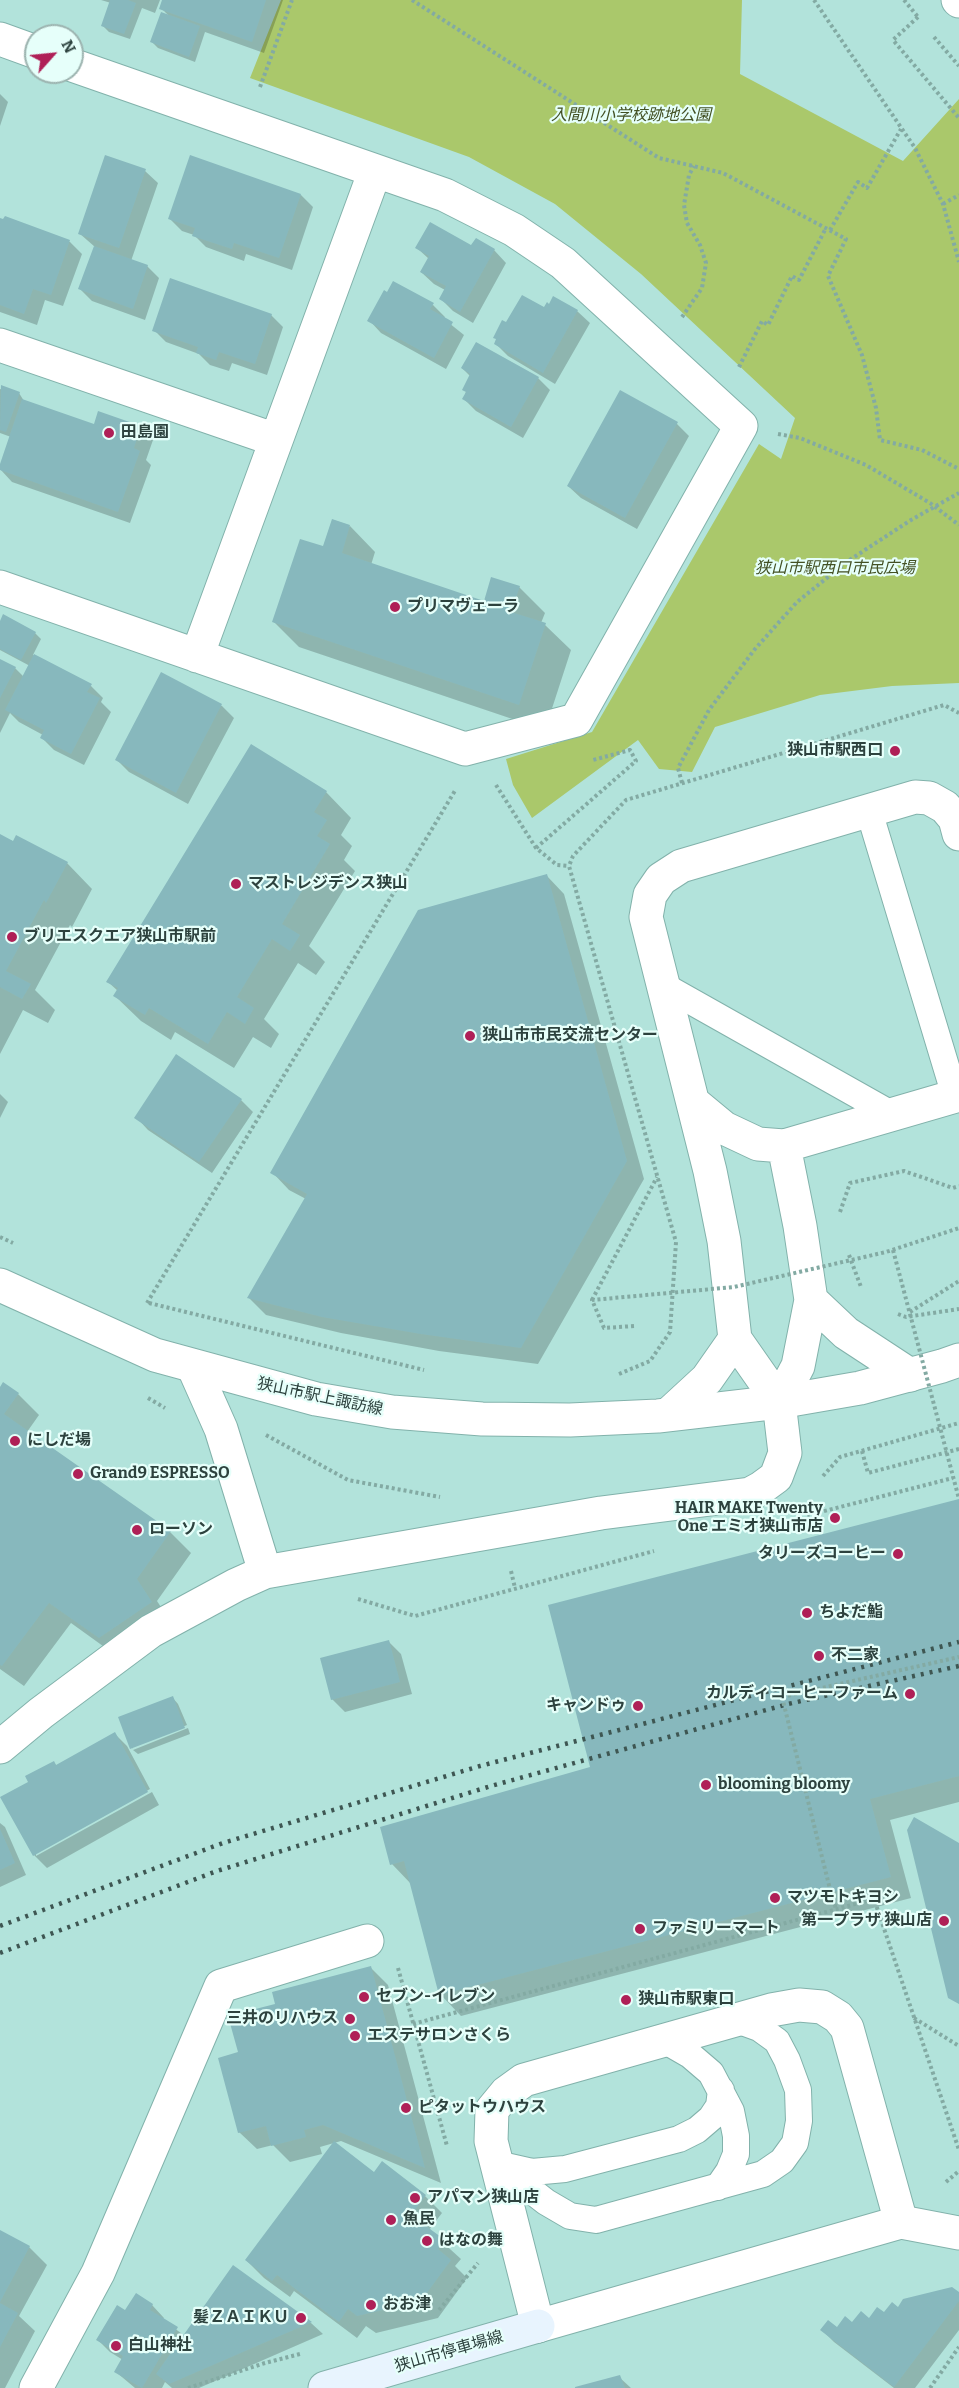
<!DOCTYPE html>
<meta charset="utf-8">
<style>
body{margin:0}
#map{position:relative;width:959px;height:2388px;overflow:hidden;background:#b2e3db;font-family:Bitter,serif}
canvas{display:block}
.north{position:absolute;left:24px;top:24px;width:60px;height:60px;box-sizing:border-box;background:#e6fffa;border:2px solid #9cb3af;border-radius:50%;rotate:63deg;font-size:16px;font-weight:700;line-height:24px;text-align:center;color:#2d423e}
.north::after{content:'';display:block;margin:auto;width:21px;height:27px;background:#af2057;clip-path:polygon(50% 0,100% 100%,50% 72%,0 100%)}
</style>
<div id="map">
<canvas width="959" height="2388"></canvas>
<div class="north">N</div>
</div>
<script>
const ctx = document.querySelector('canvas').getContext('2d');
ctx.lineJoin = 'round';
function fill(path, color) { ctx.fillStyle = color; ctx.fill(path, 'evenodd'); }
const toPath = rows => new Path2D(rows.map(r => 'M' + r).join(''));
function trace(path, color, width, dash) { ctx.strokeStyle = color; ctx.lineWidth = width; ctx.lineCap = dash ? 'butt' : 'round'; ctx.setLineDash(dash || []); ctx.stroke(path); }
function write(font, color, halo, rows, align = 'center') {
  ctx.font = font + ' Bitter,"Noto Sans JP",serif'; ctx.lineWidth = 4.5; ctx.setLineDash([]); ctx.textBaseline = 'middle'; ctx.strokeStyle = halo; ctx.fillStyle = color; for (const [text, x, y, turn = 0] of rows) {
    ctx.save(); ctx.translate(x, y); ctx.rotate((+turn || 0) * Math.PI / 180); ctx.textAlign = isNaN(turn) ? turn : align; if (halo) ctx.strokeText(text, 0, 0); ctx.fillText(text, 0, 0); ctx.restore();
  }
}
const green = toPath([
 [281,0,742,0,740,74,903,161,959,99,959,683,892,686,820,695,715,727,692,772,659,769,638,740,532,818,513,785,506,759,592,732,759,444,781,459,795,418,641,274,555,204,469,157,250,78]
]);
const shadow = toPath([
 [101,0,160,0,155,13,142,8,130,39,109,32,103,26,111,3],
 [164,0,283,0,264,53,205,32,195,62,158,48,152,42,169,16,161,8],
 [0,94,8,102,0,126],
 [145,171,158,183,131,261,147,266,159,278,145,320,92,301,80,289,95,247,79,233],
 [301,195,313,207,292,270,246,254,244,261,206,247,194,235,182,231,170,219],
 [6,218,70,242,82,254,63,306,45,300,37,325,0,312,0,219,4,221],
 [472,247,494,250,506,263,473,323,453,311,441,299,445,290,434,284,421,272,429,259,417,248],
 [433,305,445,317,444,319,464,335,446,369,381,333,369,320],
 [550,306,577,311,590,323,555,384,508,356,496,344,507,324],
 [271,315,283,327,267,375,232,363,229,371,210,365,199,354,166,342,154,330],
 [462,368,538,378,550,390,523,438,476,411,464,399,470,376],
 [0,389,19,393,24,401,95,426,140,428,153,440,146,460,151,465,130,523,12,482,0,469,11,437,0,433],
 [620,392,677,424,689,436,637,529,581,498,568,486],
 [350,526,375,552,371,565,485,603,519,587,545,613,541,623,545,625,571,650,545,730,299,647,274,622,324,548],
 [0,624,35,633,41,639,33,655,91,686,103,698,101,702,111,712,84,765,54,750,41,737,43,735,19,722,10,713,0,733,0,661,15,668,24,677,30,666,0,650],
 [162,674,222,706,234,718,188,804,129,772,117,760],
 [326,792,351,818,341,835,352,846,344,860,355,871,309,946,325,962,316,975,298,963,264,1019,279,1034,271,1048,253,1037,234,1068,175,1032,171,1040,141,1021,115,996,118,991,108,982],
 [0,836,67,863,92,889,72,927,70,925,35,990,55,1010,48,1023,23,1010,0,1054],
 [547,876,564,894,644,1179,538,1364,439,1351,341,1333,266,1315,249,1298,306,1199,289,1190,272,1172],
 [0,1094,8,1102,0,1118],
 [241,1100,253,1112,212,1173,148,1130,136,1117],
 [0,1390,18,1394,39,1415,27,1432,170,1532,191,1553,157,1601,172,1624,121,1659,71,1623,24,1686,0,1669],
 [959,1501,959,1802,890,1820,911,1898,461,2016,440,1994,412,1885,392,1864,592,1768],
 [389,1642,401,1654,412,1694,345,1712,332,1699],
 [172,1697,178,1704,187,1725,133,1747,133,1749,120,1718],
 [188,1728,190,1734,138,1754,133,1750],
 [115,1734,127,1746,150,1789,36,1853,36,1856,152,1792,159,1805,47,1868,34,1855,2,1798,30,1782,53,1762,57,1766],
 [0,1823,5,1827,26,1875,0,1887],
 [371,1968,388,1985,441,2183,341,2141,320,2147,322,2154,290,2162,273,2145,257,2149,239,2132,240,2053,276,2005],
 [375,2174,425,2196,442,2213,429,2230,461,2259,455,2266,467,2278,438,2318,376,2333,366,2326,357,2338,294,2291,290,2297,264,2278,246,2260],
 [0,2231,29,2247,47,2265,19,2316,35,2331,5,2388,0,2388],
 [233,2267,311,2323,323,2334,199,2388,172,2388,165,2382,162,2388,135,2388,116,2372,123,2360,110,2352,98,2340,126,2313,152,2305,164,2318,163,2320,185,2336],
 [959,2294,959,2330,915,2388,894,2388,834,2342,822,2330,837,2329,898,2309],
 [619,2377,631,2388,578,2388]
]);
const building = toPath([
 [110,0,128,0,136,3,124,34,101,26],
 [162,0,266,0,252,42,159,9],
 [161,12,200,26,189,57,150,42],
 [105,155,146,169,119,248,78,234],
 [190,155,301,194,279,258,234,243,232,249,192,236,195,228,168,219],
 [5,216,70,240,51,295,33,289,24,314,0,305,0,218,3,219],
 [430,222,471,245,476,238,495,249,460,312,439,299,446,286,420,272,429,256,415,248],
 [94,246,148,265,133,309,78,289],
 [170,278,272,314,255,364,219,352,216,360,196,353,198,347,152,331],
 [393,281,434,303,430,309,453,322,434,358,367,321,384,290,387,292],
 [522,295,544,307,547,302,549,304,553,296,578,310,543,373,494,344,496,339,493,338,502,320,506,322],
 [476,342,539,377,511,427,462,399,466,392,462,390,470,374,461,368],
 [1,385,20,392,6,432,0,430],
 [620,390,678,422,625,518,567,486],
 [22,399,94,424,98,411,141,426,134,448,140,451,118,512,0,470,0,464],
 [332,519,350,525,342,553,484,601,491,577,520,586,511,612,546,623,519,705,272,622,300,539,323,546],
 [3,614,36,632,21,660,0,649,0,621],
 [34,654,92,684,87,692,100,698,71,754,40,738,44,730,5,710],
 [0,659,16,667,0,698],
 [161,672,222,704,176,793,115,760],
 [251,744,327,791,314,812,327,820,317,836,330,844,282,924,300,935,290,951,272,939,237,997,254,1008,245,1024,227,1012,208,1044,149,1008,145,1015,113,996,118,988,106,982],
 [0,834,13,841,16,835,68,862,46,903,44,900,6,971,31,984,22,999,0,987],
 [547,874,627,1161,521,1348,421,1334,322,1317,247,1298,307,1194,270,1173,418,910],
 [176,1054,242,1099,199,1162,134,1118],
 [3,1382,19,1393,4,1414,171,1531,137,1579,152,1602,99,1638,49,1603,2,1666,0,1665,0,1387],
 [959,1499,959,1776,870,1799,891,1877,439,1995,404,1861,390,1865,380,1827,590,1767,548,1605],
 [389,1640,400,1682,331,1700,320,1658],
 [173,1696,185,1728,130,1749,118,1717],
 [115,1732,148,1792,33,1856,0,1797,28,1782,25,1776,54,1761,56,1765],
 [914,1817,959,1843,959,2004,948,1998,907,1830],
 [0,1829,15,1863,0,1870],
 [371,1966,425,2168,323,2125,304,2130,306,2137,271,2146,266,2126,238,2133,218,2058,238,2052,228,2016,275,2004,272,1992],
 [334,2141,374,2172,382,2161,426,2195,411,2215,445,2240,438,2249,451,2260,421,2301,357,2316,348,2309,339,2322,277,2275,272,2281,245,2260],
 [0,2230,30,2246,0,2302],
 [233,2265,312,2322,169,2384,156,2374],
 [952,2287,959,2292,959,2301,894,2387,820,2330,828,2320,837,2327,845,2316,852,2322,861,2311,869,2318,877,2307,884,2312,892,2302,898,2307,903,2299],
 [136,2293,153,2304,150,2310,178,2327,142,2388,114,2372,123,2356,96,2340,117,2305,125,2310],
 [0,2303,18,2313,0,2347],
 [620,2375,625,2388,575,2388,575,2387]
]);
const path = toPath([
 [412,0,659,158,723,173,846,239,828,276,862,355,876,408,880,440,922,450,959,469],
 [814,0,915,148,943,204,959,262],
 [904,0,918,17],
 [918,17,893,40,959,118],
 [934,37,959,66],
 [260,87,292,0],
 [943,204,959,195],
 [830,230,858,182,867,188,901,129],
 [682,317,702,288,706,263,700,245,687,223,684,205,689,175,694,166],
 [739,367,762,321,768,325,792,276,799,280,826,228],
 [682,783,678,768,709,710,755,649,797,602,848,561,911,520,959,493],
 [496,785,536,848,557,865,569,866],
 [536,848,636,761,630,750,593,760],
 [840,1212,850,1183,904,1171,953,1188,959,1186],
 [0,1237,13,1243],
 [849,1255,861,1287],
 [592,1300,657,1177],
 [147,1303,456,789],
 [149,1303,424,1370],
 [910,1312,959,1281],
 [898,1314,906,1317,959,1309],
 [619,1374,650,1361,670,1332,676,1242,569,866,573,856,626,800,944,705,959,713],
 [148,1398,165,1408],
 [266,1435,348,1480,440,1497],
 [862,1451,868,1473,959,1449],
 [823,1476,840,1457,959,1423],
 [806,1507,809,1515,953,1478],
 [511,1571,515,1588],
 [358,1599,415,1616,654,1551],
 [782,1697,959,1657],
 [831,1893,836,1909],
 [398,1968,447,2146],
 [914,2018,959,2046],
 [413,2024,874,1899,959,2150],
 [946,2182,959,2171],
 [439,2310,478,2263],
 [188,2388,265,2363,300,2354],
 [930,2388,959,2347]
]);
const service = toPath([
 [869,811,955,1096],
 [664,986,893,1115],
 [664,2040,690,2055,711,2073,731,2111,736,2136,736,2154,729,2171,718,2187],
 [496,2163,546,2202,570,2216,596,2220,763,2174,782,2161,795,2143,799,2121,798,2090,787,2060,777,2041,759,2028,737,2020],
 [501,2165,532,2172,565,2169,679,2139,697,2130,711,2118,719,2106,721,2090]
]);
const minor = toPath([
 [0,39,36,52],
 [0,345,276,440],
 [0,587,465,749,576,720,741,426,563,263,514,230,445,195,72,65],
 [197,656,375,171],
 [695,1104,724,1128,758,1144,784,1146,959,1095],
 [811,1300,846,1333,910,1375],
 [193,1366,221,1429,265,1572,601,1513,750,1494,761,1488,776,1477,785,1453,779,1402,735,1339,724,1241,710,1171,646,917,650,895,661,879,681,866,915,797,929,798,945,807,955,819,959,834],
 [779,1402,798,1366,811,1300,800,1226,784,1146],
 [669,1414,707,1379,735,1339],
 [0,1747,41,1713,151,1631,236,1585,265,1572],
 [538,2326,491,2141,492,2110,506,2093,524,2080,771,2010,799,2005,822,2007,838,2017,847,2028,901,2222],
 [36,2388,98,2273,221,1986,367,1941]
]);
const tertiary = toPath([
 [958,0,959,1],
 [0,1285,155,1355,316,1399,392,1412,482,1419,570,1420,658,1416,779,1402,860,1388,942,1366,959,1360],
 [538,2326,901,2222,959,2233]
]);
const secondary = toPath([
 [325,2388,538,2326]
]);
const rail = toPath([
 [0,1926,223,1843,480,1766,959,1642],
 [0,1953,217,1871,491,1786,788,1704,959,1666]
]);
const pathBridge = toPath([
 [778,434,800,438,866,465,930,503,959,525],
 [893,1250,959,1499],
 [634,1326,604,1328,592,1300,734,1287,886,1252,959,1228],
 [782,1697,831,1893]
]);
const markers = [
 [109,433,6,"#af2057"],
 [395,607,6,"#af2057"],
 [895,751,6,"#af2057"],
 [236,884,6,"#af2057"],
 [12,937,6,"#af2057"],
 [470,1036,6,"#af2057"],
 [15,1441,6,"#af2057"],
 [78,1474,6,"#af2057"],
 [835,1518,6,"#af2057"],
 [137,1530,6,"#af2057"],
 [898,1554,6,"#af2057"],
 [807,1613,6,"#af2057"],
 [819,1656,6,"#af2057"],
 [910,1694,6,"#af2057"],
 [638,1706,6,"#af2057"],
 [706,1785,6,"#af2057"],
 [775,1898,6,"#af2057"],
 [944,1921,6,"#af2057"],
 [640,1929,6,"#af2057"],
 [364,1997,6,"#af2057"],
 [626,2000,6,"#af2057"],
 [350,2019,6,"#af2057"],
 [355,2036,6,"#af2057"],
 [406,2108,6,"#af2057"],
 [415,2198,6,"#af2057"],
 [391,2220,6,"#af2057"],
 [427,2241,6,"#af2057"],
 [371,2305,6,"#af2057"],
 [301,2318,6,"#af2057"],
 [116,2346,6,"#af2057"]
];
const parkNames = [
 ["入間川小学校跡地公園",631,116],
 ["狭山市駅西口市民広場",835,569]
];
const poiNames = [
 ["田島園",121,433],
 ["プリマヴェーラ",407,607],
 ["狭山市駅西口",883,751,"right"],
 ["マストレジデンス狭山",248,884],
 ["ブリエスクエア狭山市駅前",24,937],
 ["狭山市市民交流センター",482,1036],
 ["にしだ場",27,1441],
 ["Grand9 ESPRESSO",90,1474],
 ["HAIR MAKE Twenty",823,1509,"right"],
 ["One エミオ狭山市店",823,1527,"right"],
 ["ローソン",149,1530],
 ["タリーズコーヒー",886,1554,"right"],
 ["ちよだ鮨",819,1613],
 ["不二家",831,1656],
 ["カルディコーヒーファーム",898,1694,"right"],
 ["キャンドゥ",626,1706,"right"],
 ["blooming bloomy",718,1785],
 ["マツモトキヨシ",787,1898],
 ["第一プラザ 狭山店",932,1921,"right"],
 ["ファミリーマート",652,1929],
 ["セブン-イレブン",376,1997],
 ["狭山市駅東口",638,2000],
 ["三井のリハウス",338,2019,"right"],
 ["エステサロンさくら",367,2036],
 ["ピタットウハウス",418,2108],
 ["アパマン狭山店",427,2198],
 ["魚民",403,2220],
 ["はなの舞",439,2241],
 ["おお津",383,2305],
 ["髪ＺＡＩＫＵ",289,2318,"right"],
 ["白山神社",128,2346]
];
const streetNames = [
 ["狭山市駅上諏訪線",320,1397,12],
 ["狭山市停車場線",449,2352,-16]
];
fill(green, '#aac86b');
fill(shadow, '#0003');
fill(building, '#87b8bd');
trace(service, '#82b2ab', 28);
trace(minor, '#82b2ab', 35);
trace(tertiary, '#82b2ab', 35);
trace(secondary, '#82b2ab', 35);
trace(path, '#83aaa3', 4, [3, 3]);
trace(service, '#fff', 26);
trace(minor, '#fff', 33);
trace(tertiary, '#fff', 33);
trace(secondary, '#e8f4fe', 33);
trace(rail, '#3e5652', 4.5, [3, 6]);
trace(pathBridge, '#83aaa3', 4, [3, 3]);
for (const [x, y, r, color] of markers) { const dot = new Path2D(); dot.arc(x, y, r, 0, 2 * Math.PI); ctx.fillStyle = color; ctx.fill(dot); trace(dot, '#e6fffa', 2); }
write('italic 16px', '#435124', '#e6fffa', parkNames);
write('bold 16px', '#2d423e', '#e6fffa', poiNames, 'left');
write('16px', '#2d423e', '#e6fffa', streetNames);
</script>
